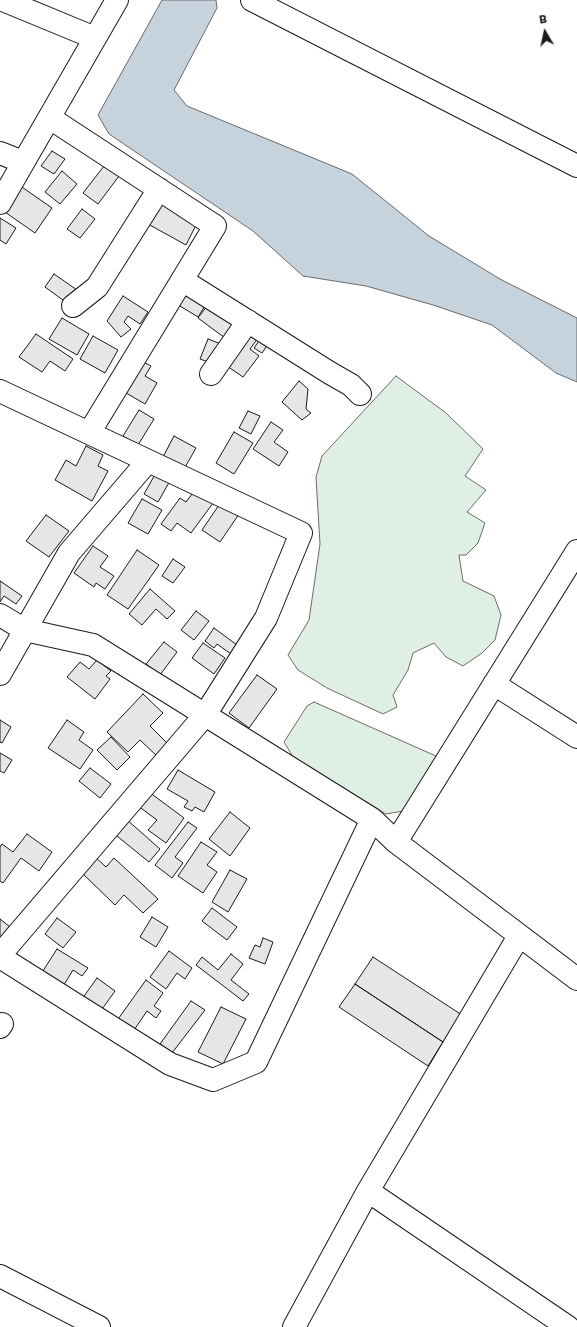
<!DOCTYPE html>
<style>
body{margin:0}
#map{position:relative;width:577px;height:1327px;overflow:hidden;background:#fff;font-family:"Work Sans",sans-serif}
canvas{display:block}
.north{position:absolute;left:525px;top:12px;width:40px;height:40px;-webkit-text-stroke:3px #fff;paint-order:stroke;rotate:351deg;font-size:11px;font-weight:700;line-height:16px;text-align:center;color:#1a1a1a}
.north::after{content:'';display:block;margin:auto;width:14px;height:18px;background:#1a1a1a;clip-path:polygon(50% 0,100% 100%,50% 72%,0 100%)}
</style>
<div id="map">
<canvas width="577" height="1327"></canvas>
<div class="north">B</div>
</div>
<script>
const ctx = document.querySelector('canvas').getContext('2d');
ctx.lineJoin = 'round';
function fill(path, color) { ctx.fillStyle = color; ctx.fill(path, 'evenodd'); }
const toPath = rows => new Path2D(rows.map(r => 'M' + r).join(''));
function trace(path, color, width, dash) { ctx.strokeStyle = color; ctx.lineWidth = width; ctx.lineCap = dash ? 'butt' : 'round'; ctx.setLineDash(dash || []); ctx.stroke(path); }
const green = toPath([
 [396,376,446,413,483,449,465,476,486,490,467,512,485,523,478,543,466,555,459,555,463,581,494,596,501,615,495,640,482,653,463,666,446,657,434,643,413,653,408,670,393,695,397,707,383,714,327,688,298,670,288,655,309,620,320,544,316,477,322,456,396,376],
 [314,702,436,756,434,770,409,810,386,814,293,757,284,742,307,706,314,702]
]);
const water = toPath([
 [162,0,216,0,217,8,174,90,187,106,352,174,429,236,500,279,577,318,577,382,556,373,492,325,433,305,366,286,303,276,253,231,109,134,98,115,162,0]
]);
const building = toPath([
 [52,151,65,159,54,174,41,166,52,151],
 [108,161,122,172,98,204,83,193,108,161],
 [62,171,77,184,60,204,45,192,62,171],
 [19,185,52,208,35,233,2,210,19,185],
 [163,197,200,217,186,245,148,224,163,197],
 [82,209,95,219,80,238,67,229,82,209],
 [0,218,16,228,6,244,0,240,0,218],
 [54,274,77,290,67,303,45,287,54,274],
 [185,287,208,301,198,317,175,303,185,287],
 [123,296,148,312,140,324,128,316,124,322,131,329,121,337,107,321,123,296],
 [210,302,241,325,229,341,198,318,210,302],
 [62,318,89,334,77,355,49,339,62,318],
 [248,326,260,335,250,349,259,356,243,377,224,364,248,326],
 [36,334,73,359,65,371,50,361,42,372,19,357,36,334],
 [263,335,271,340,262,353,254,348,263,335],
 [93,336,118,350,105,373,80,359,93,336],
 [208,339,221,344,214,364,200,359,208,339],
 [138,359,151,366,145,376,157,383,145,404,121,390,138,359],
 [299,381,308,389,306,409,311,413,302,420,282,402,299,381],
 [139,410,154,419,138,445,123,436,139,410],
 [248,411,260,416,251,434,239,428,248,411],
 [271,422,283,430,274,442,288,452,279,466,253,449,271,422],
 [234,432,253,443,234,474,216,463,234,432],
 [174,436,196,448,184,469,163,457,174,436],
 [86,446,103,455,98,466,108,471,92,501,55,480,66,460,76,466,86,446],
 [157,471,171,479,158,502,144,494,157,471],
 [198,486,216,499,191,533,177,523,171,531,161,524,180,498,186,502,198,486],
 [142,499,162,510,148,534,128,523,142,499],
 [221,502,239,514,220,542,202,530,221,502],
 [46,515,69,531,49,557,26,541,46,515],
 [93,546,108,556,100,567,114,576,105,589,96,583,94,587,74,573,93,546],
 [137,550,159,565,128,609,107,595,137,550],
 [173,559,185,567,173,583,162,576,173,559],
 [0,581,22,596,16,604,4,596,0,602,0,581],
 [150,589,175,611,167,619,156,609,142,625,129,614,150,589],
 [196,611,209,621,194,640,181,630,196,611],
 [214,628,237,645,231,654,217,644,214,648,205,641,214,628],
 [164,642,177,652,160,675,146,664,164,642],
 [203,643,225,658,214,674,192,658,203,643],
 [97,660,111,671,106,676,110,679,95,699,67,677,80,662,89,669,97,660],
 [257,675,277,689,249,728,229,713,257,675],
 [143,694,163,713,150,726,170,746,159,758,140,740,128,752,107,732,143,694],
 [0,720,11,727,2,743,0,742,0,720],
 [67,720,84,732,79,740,93,750,80,769,48,748,67,720],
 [111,737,130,757,117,770,97,750,111,737],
 [0,753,12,760,4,773,0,771,0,753],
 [90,768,111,784,100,798,79,781,90,768],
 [178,770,215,792,204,812,195,807,192,811,184,807,188,801,167,789,178,770],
 [149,792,184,818,166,843,148,830,157,820,138,806,149,792],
 [230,812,250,828,230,856,209,839,230,812],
 [125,818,160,849,149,862,112,832,125,818],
 [188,822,197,828,175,857,183,863,172,878,155,865,188,822],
 [27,834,52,852,39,871,21,858,3,883,0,881,0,847,2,844,13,852,27,834],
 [201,842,217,852,207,865,217,872,203,893,178,876,201,842],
 [94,856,106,867,114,858,158,899,143,913,124,895,115,905,80,871,94,856],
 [230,870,247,879,228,912,212,902,230,870],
 [212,908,237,927,227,940,202,921,212,908],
 [152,917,168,927,156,947,140,937,152,917],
 [57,918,76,932,63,948,45,934,57,918],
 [0,919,15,931,0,944,0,919],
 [263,938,273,942,265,964,249,958,255,945,260,947,263,938],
 [57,949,88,968,82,976,73,970,62,988,41,974,57,949],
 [169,951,192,968,185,979,177,973,166,989,150,977,169,951],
 [231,954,243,964,231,980,249,994,243,1001,196,965,202,957,218,970,231,954],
 [373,957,462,1015,443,1042,355,984,373,957],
 [97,978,115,991,100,1012,82,999,97,978],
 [146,980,163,993,154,1006,161,1011,156,1018,147,1011,132,1033,116,1022,146,980],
 [355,984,443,1042,428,1066,339,1007,355,984],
 [191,1001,205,1010,172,1053,160,1044,191,1001],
 [221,1007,246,1019,223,1064,198,1052,221,1007]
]);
const minor = toPath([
 [3,0,95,38],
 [252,0,577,166],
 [50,118,215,226,89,433],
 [0,153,23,162],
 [0,203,117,0],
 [182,280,330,373,351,385,360,394],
 [73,306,97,287,159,189],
 [211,374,248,321],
 [0,391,301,533,266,618,205,715,0,955],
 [0,615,25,630,93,645,372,819,396,842,577,979],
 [0,674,69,553,148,461],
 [494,684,577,737],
 [396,842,577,551],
 [0,957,170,1064,213,1080,256,1062,372,819],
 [0,1027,2,1024],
 [368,1191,568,1327],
 [0,1276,99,1327],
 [294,1327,368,1191,519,936]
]);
fill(green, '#e0efe3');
trace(green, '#6a6a6a', 1);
fill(water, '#c6d2dc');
trace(water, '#6a6a6a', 1);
fill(building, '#e6e6e6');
trace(building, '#1a1a1a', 1);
trace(minor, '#1a1a1a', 24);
trace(minor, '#fff', 22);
</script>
